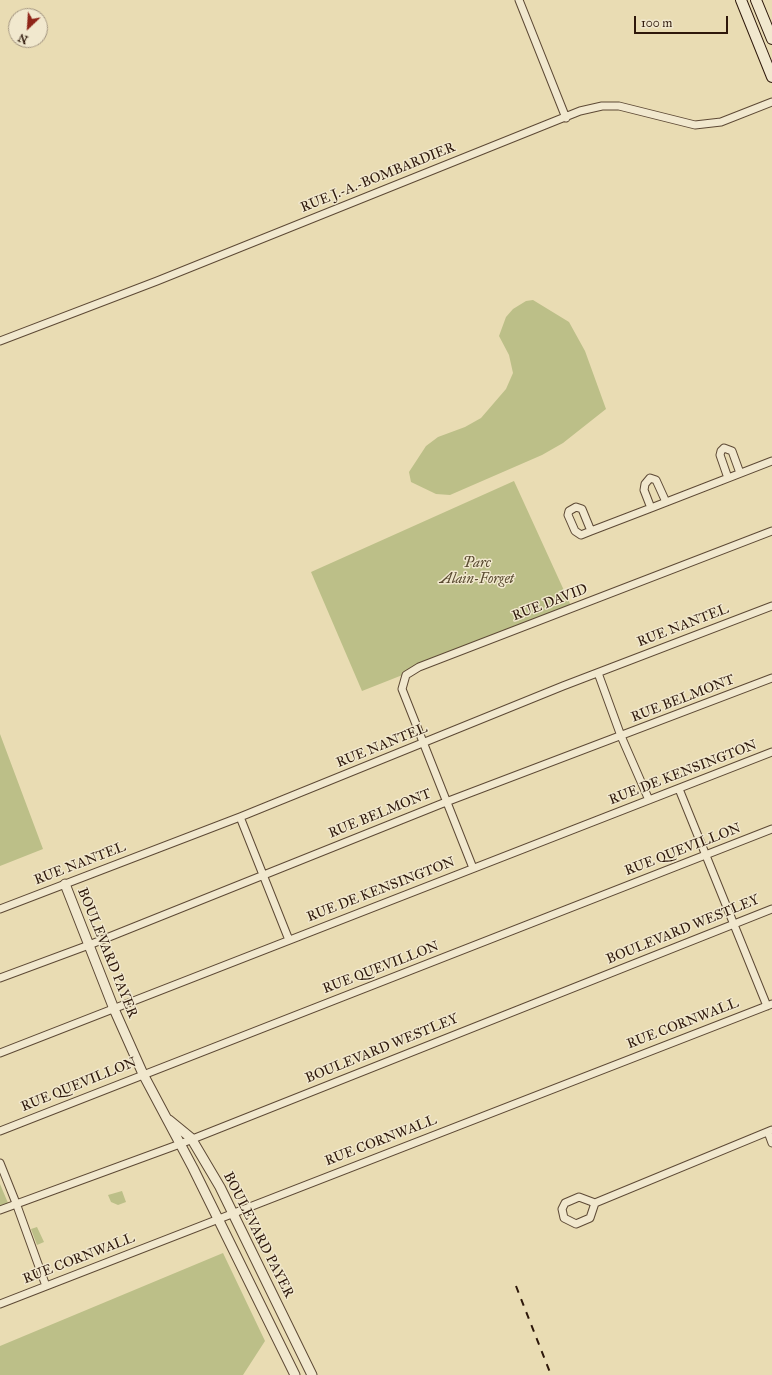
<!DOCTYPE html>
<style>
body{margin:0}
#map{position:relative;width:772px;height:1375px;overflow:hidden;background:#e9dcb3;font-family:"IM FELL Great Primer",serif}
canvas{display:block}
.north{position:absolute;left:8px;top:8px;width:40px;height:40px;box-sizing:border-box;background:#f1e8ce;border:1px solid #a39580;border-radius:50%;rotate:205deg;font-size:11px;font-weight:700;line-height:16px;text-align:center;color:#2e180b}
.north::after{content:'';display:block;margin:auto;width:14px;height:18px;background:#8f2418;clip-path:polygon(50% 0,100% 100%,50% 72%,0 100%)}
.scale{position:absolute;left:634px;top:16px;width:94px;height:18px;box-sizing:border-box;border:2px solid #2e180b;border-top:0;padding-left:5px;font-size:12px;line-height:14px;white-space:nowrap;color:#2e180b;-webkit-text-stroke:3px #f1e8ce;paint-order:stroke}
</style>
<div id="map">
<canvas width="772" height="1375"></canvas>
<div class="north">N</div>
<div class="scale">100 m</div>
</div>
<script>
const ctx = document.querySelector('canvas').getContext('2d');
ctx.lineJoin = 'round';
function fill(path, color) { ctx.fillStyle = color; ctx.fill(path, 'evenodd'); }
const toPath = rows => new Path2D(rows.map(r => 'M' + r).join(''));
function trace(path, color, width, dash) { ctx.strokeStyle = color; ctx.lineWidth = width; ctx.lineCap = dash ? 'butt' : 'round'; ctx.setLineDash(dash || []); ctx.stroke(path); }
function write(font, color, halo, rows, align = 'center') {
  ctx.font = font + ' "IM FELL Great Primer",serif'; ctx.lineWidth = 3; ctx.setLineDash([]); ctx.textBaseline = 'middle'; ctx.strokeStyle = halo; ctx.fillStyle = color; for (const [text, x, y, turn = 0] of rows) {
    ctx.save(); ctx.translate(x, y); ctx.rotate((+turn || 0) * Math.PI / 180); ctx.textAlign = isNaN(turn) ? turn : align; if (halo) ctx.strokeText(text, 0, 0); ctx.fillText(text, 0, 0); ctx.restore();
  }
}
const green = toPath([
 [533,300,569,322,585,351,606,409,563,443,542,455,450,495,436,494,411,482,409,472,426,446,438,437,465,427,481,418,506,389,513,373,509,355,499,336,506,317,513,309,526,301],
 [514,481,572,608,362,691,311,572],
 [0,734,43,849,0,866],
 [0,1184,8,1203,0,1206],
 [122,1191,126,1202,118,1205,111,1202,108,1195],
 [37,1227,44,1242,37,1245,31,1229],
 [223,1253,265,1341,243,1375,0,1375,0,1346]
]);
const minor = toPath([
 [519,0,566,118],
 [0,341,157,281,580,111,602,106,619,106,695,125,721,122,772,102],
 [728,478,720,455,721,451,724,448,732,451,740,473],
 [651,508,644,490,645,484,650,478,656,480,666,502],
 [591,531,582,509,576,507,569,511,568,515,575,531,581,535,591,531,651,508,772,461],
 [598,673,621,736,649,800],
 [679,789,767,1006],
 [240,817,289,940],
 [473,868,402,689,406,675,419,667,772,531],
 [0,909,240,817,563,686,772,606],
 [0,978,89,945,446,802,772,678],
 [0,1053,772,752],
 [0,1131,772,829],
 [768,1132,772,1143],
 [0,1163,16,1203,46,1286],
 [595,1203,590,1218,576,1224,564,1218,562,1209,565,1203,579,1197,595,1203,772,1130],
 [0,1210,180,1144,772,909],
 [0,1304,772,1004]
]);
const tertiary = toPath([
 [65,884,114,1009,143,1074,193,1168,295,1375],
 [169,1120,191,1138,220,1187,312,1375]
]);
const secondary = toPath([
 [741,0,772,77],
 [756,0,772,39]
]);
const rail = toPath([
 [516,1286,551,1375]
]);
const streetNames = [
 ["RUE J.-A.-BOMBARDIER",378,178,-22],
 ["RUE DAVID",550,603,-21],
 ["RUE NANTEL",683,626,-21],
 ["RUE BELMONT",683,699,-21],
 ["RUE NANTEL",382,746,-22],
 ["RUE DE KENSINGTON",683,773,-21],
 ["RUE BELMONT",380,814,-22],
 ["RUE QUEVILLON",683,850,-21],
 ["RUE NANTEL",80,864,-21],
 ["RUE DE KENSINGTON",381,890,-21],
 ["BOULEVARD WESTLEY",683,930,-22],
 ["BOULEVARD PAYER",107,953,68],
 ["RUE QUEVILLON",381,968,-21],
 ["RUE CORNWALL",683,1024,-21],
 ["BOULEVARD WESTLEY",382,1049,-22],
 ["RUE QUEVILLON",79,1085,-22],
 ["RUE CORNWALL",381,1141,-21],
 ["BOULEVARD PAYER",258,1235,63],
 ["RUE CORNWALL",79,1259,-21]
];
const parkNames = [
 ["Parc",477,564],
 ["Alain-Forget",477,580]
];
fill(green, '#bcbf88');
trace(minor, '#5d4935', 9);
trace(tertiary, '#5d4935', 11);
trace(secondary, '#2e180b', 12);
trace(minor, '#f1e8ce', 7);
trace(tertiary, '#f1e8ce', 9);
trace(secondary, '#f1e8ce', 10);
trace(rail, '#2e180b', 2, [7, 7]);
write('14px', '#2e180b', '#f1e8ce', streetNames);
write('italic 14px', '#594a30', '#f1e8ce', parkNames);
</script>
